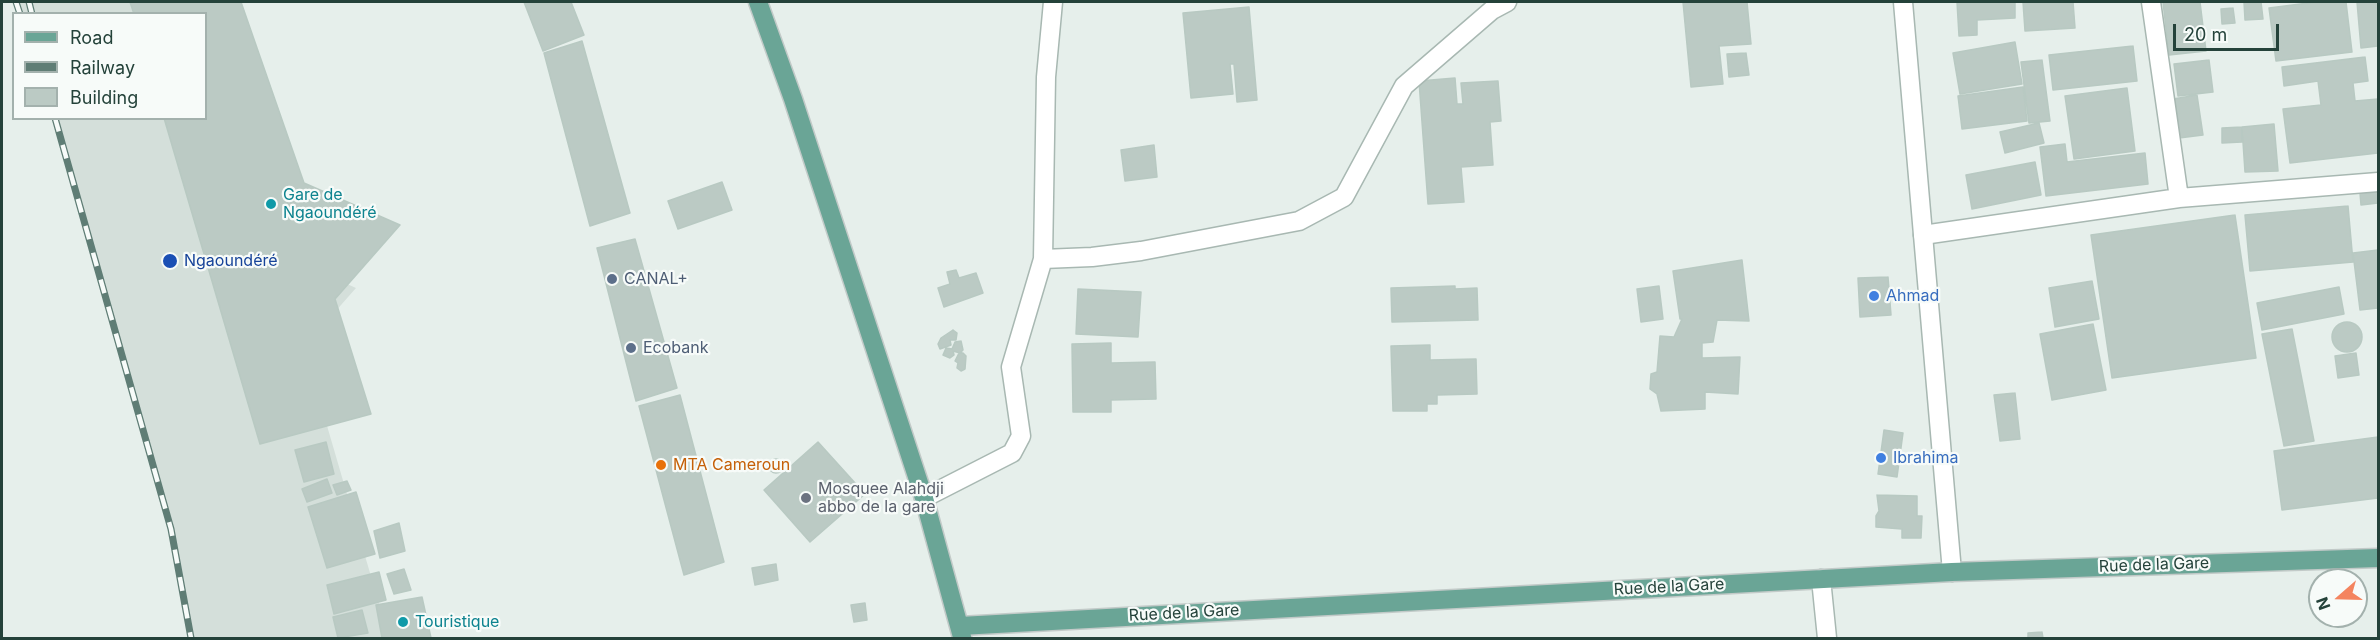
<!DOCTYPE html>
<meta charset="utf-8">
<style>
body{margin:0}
#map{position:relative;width:2380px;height:640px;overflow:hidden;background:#e6efeb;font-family:Inter,sans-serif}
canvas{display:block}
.frame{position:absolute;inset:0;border:3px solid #24423a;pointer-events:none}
.legend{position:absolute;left:12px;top:12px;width:195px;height:108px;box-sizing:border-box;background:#f7fbf9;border:2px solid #a3b1ad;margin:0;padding:8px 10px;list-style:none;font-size:18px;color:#24423a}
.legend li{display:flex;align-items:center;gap:12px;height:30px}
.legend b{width:30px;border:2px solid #a3b1ad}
.north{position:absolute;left:2308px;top:568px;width:60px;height:60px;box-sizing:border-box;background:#f7fbf9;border:2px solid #a3b1ad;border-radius:50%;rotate:250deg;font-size:16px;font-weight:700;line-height:24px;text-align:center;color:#24423a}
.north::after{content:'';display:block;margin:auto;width:21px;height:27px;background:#f4845f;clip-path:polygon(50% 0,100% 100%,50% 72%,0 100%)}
.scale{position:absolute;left:2173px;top:24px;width:106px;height:27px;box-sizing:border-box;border:3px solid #24423a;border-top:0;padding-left:8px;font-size:18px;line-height:21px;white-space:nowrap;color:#24423a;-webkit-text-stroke:4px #f7fbf9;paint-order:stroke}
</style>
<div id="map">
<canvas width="2380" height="640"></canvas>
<div class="frame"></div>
<ul class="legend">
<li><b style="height:8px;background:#6aa596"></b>Road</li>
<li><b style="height:8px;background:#5f7d75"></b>Railway</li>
<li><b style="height:16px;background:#bbcac4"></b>Building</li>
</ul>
<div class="north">N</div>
<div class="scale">20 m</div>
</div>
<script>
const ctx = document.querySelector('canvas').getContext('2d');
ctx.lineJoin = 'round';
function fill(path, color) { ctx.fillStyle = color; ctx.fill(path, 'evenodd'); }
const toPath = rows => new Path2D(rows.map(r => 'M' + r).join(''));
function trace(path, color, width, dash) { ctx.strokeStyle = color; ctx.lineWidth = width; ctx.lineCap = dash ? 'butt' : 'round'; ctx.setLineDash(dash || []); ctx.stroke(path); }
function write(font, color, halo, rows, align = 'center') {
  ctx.font = font + ' Inter,sans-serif'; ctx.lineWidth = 4.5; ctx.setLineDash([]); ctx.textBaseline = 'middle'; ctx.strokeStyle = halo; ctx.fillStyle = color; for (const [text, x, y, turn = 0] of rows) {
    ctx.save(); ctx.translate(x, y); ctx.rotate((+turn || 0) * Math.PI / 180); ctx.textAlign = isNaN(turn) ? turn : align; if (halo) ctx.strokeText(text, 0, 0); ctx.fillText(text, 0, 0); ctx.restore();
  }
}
const built = toPath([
 [16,2,203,2,278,253,356,288,304,347,389,638,191,638,171,529,55,119,206,118,206,14,20,13]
]);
const building = toPath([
 [130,2,241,2,304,183,400,225,335,299,371,414,260,444,164,118,206,118,206,14,134,14,130,2],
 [524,2,571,2,584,35,543,51,524,2],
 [1683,2,1747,2,1751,44,1719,46,1723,84,1691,87,1683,2],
 [1957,2,2015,2,2015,18,1977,20,1977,35,1959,36,1957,2],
 [2023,2,2073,2,2075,28,2025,31,2023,2],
 [2163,2,2200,2,2206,51,2169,55,2163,2],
 [2244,2,2261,2,2263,19,2245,20,2244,2],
 [2316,2,2346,2,2352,52,2276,61,2269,8,2316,2],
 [2357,2,2378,2,2378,46,2361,48,2357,2],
 [1249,7,1257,100,1237,102,1234,64,1230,64,1233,94,1191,98,1183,13,1249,7],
 [2233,8,2235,23,2222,24,2221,9,2233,8],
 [582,41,630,213,590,226,544,53,582,41],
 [2015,42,2022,84,1960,94,1953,53,2015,42],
 [2133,46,2137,81,2053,90,2049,55,2133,46],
 [1746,53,1749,75,1729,77,1727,54,1746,53],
 [2365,57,2368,81,2353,83,2355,101,2378,99,2378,153,2290,163,2283,109,2321,105,2318,81,2284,86,2282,67,2365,57],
 [2042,60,2050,121,2029,123,2021,62,2042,60],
 [2209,60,2213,92,2178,96,2174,64,2209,60],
 [1455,78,1457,104,1463,104,1461,83,1498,81,1501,121,1490,122,1493,165,1461,167,1464,202,1428,204,1419,81,1455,78],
 [2023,87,2027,121,1962,129,1958,96,2023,87],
 [2127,88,2135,151,2074,159,2065,96,2127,88],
 [2197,95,2203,135,2179,138,2173,99,2197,95],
 [2039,123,2044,143,2005,153,2000,132,2039,123],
 [2274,124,2278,171,2245,172,2242,127,2274,124],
 [2242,127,2242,142,2222,143,2222,128,2242,127],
 [2065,144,2067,162,2145,153,2148,184,2046,196,2040,147,2065,144],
 [1154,145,1157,177,1125,181,1121,150,1154,145],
 [2035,162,2041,195,1972,209,1966,175,2035,162],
 [722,182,732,210,678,229,668,201,722,182],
 [2378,190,2378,203,2361,205,2360,193,2378,190],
 [2348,206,2353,262,2250,271,2245,215,2348,206],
 [2235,215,2256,358,2112,378,2091,235,2235,215],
 [635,239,677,388,636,401,597,248,635,239],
 [2378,250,2378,308,2360,310,2353,253,2378,250],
 [1742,260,1749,321,1717,320,1713,342,1702,343,1702,358,1740,357,1738,394,1705,392,1705,409,1661,411,1657,394,1650,389,1651,374,1657,372,1660,336,1674,337,1682,319,1680,319,1673,271,1742,260],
 [956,270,959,278,976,273,983,293,944,307,938,288,950,284,947,272,956,270],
 [1888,277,1891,315,1860,317,1858,278,1888,277],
 [2092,281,2099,319,2055,327,2049,288,2092,281],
 [1455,286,1455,289,1477,288,1478,320,1392,322,1391,288,1455,286],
 [1659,286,1663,319,1641,322,1637,289,1659,286],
 [2339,287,2344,314,2262,330,2257,303,2339,287],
 [1078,289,1141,292,1138,337,1076,334,1078,289],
 '2332 337a15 15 0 1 1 30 0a15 15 0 1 1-30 0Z',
 [2093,324,2106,390,2052,400,2040,334,2093,324],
 [2292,329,2314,441,2284,446,2262,334,2292,329],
 [953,330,957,333,956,340,950,340,951,345,940,349,938,344,941,338,953,330],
 [961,341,963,350,960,353,953,351,954,355,950,358,943,355,946,348,952,349,955,342,961,341],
 [1111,343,1111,363,1155,362,1156,399,1111,400,1111,412,1073,412,1072,344,1111,343],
 [1430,345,1430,360,1476,359,1477,394,1437,395,1437,404,1427,404,1427,411,1393,411,1391,346,1430,345],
 [959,353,963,353,966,356,965,369,961,371,957,368,958,363,955,361,959,353],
 [2356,353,2359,375,2338,378,2335,356,2356,353],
 [2015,393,2020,439,2000,441,1994,395,2015,393],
 [680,395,724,562,684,575,639,406,680,395],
 [1884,430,1903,433,1897,477,1878,474,1884,430],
 [2378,437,2378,498,2282,510,2274,451,2378,437],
 [326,442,334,474,304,482,295,450,326,442],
 [818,442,865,494,810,542,764,490,818,442],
 '769 466a7 7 0 1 1 14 0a7 7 0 1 1-14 0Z',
 [327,479,332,493,307,502,302,489,327,479],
 [347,481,351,490,337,495,333,485,347,481],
 [356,492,375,554,327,568,308,507,356,492],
 [1877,495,1917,496,1917,516,1922,516,1921,538,1902,538,1902,529,1876,527,1876,516,1879,511,1877,495],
 [399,523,405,551,380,558,374,531,399,523],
 [776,564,778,580,755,585,752,568,776,564],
 [404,569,411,590,394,594,387,574,404,569],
 [379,572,386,600,334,614,327,585,379,572],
 [422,597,431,638,382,638,376,605,422,597],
 [865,603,867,620,854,622,851,605,865,603],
 [362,610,368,633,338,638,333,617,362,610],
 [2042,632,2043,638,2028,638,2028,633,2042,632]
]);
const minor = toPath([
 [2151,2,2179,198],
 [1923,235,2179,198,2378,182],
 [1043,259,1092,257,1141,251,1299,221,1344,197,1404,86,1492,10,1507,2],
 [924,498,1012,453,1021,436,1011,367,1043,259,1046,77,1053,2],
 [1821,579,1827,638]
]);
const tertiary = toPath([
 [1903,2,1952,572]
]);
const primary = toPath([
 [758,2,793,99,924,498,962,637],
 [960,626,1952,572,2378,558]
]);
const rail = toPath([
 [16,2,20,14],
 [29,2,32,14],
 [55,118,171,529,191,638]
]);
const markers = [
 [271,204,6,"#0f9aa8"],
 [170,261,8,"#1a4fb4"],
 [612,279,6,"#5c6f8a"],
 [1874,296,6,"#3f7fe0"],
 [631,348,6,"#5c6f8a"],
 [1881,458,6,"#3f7fe0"],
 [661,465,6,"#e8710a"],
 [806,498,6,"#6b7280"],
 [403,622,6,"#0f9aa8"]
];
const cultureNames = [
 ["Gare de",283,195],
 ["Ngaoundéré",283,213],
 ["Touristique",415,622]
];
const transitNames = [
 ["Ngaoundéré",184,261]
];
const serviceNames = [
 ["CANAL+",624,279],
 ["Ecobank",643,348]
];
const shopNames = [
 ["Ahmad",1886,296],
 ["Ibrahima",1893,458]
];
const foodNames = [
 ["MTA Cameroun",673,465]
];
const worshipNames = [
 ["Mosquee Alahdji",818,489],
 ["abbo de la gare",818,507]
];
const streetNames = [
 ["Rue de la Gare",2154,565,-2],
 ["Rue de la Gare",1669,587,-3],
 ["Rue de la Gare",1184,613,-3]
];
fill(built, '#d4dfda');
fill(building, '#bbcac4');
trace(building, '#b8c9c2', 1.5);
trace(minor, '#a8b8b2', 21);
trace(tertiary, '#a8b8b2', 21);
trace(primary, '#c2cac8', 21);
trace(minor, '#fff', 18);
trace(tertiary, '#fff', 18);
trace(primary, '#6aa596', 18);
trace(rail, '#5f7d75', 7);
trace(rail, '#f7fbf9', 4.5, [14]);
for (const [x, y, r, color] of markers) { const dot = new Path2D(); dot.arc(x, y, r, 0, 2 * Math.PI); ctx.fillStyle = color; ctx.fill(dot); trace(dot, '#f7fbf9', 2); }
write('16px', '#0d838f', '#f7fbf9', cultureNames, 'left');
write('16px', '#164399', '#f7fbf9', transitNames, 'left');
write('16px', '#4e5e75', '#f7fbf9', serviceNames, 'left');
write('16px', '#366cbe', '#f7fbf9', shopNames, 'left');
write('16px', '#c56008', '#f7fbf9', foodNames, 'left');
write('16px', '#5b616d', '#f7fbf9', worshipNames, 'left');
write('16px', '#24423a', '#f7fbf9', streetNames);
</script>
